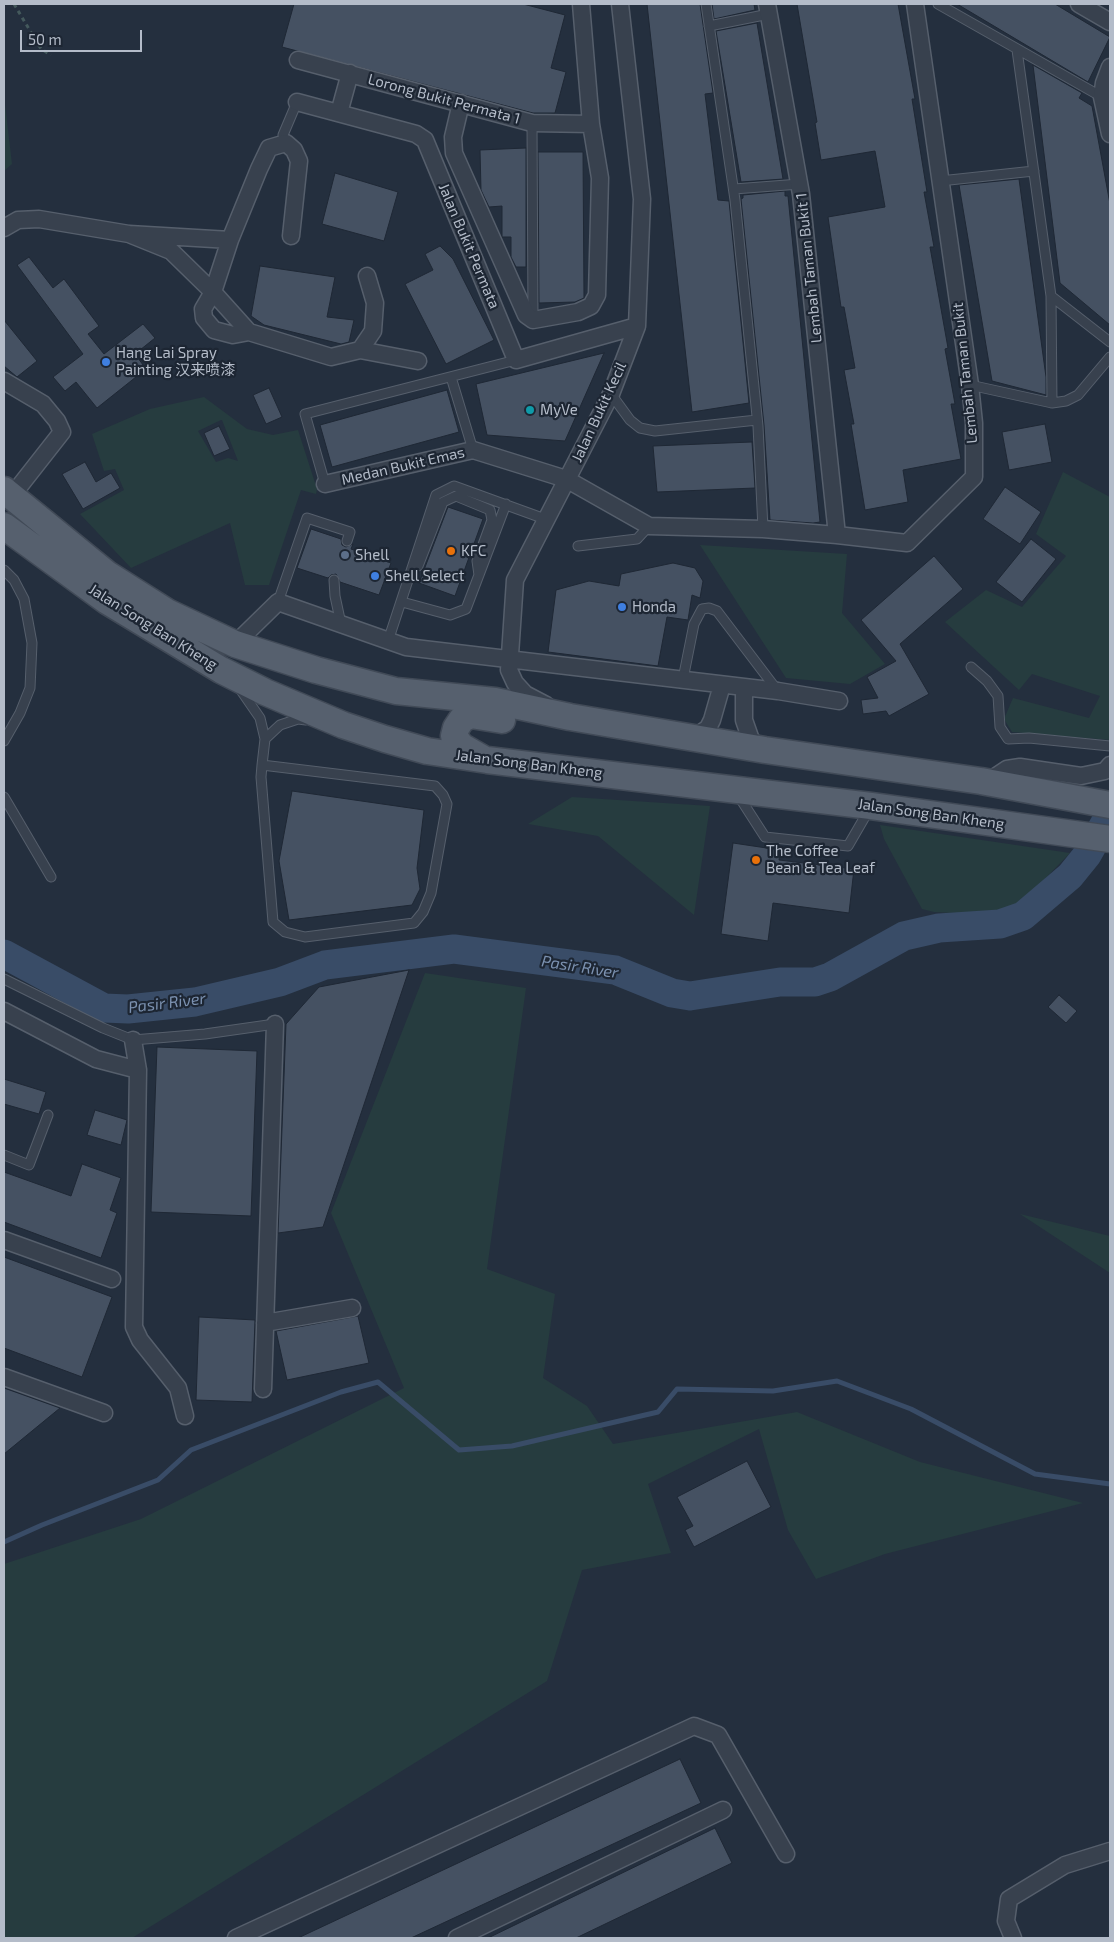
<!DOCTYPE html>
<meta charset="utf-8">
<style>
body{margin:0}
#map{position:relative;width:1114px;height:1942px;overflow:hidden;background:#242f3e;font-family:"Exo 2",sans-serif}
canvas{display:block}
.frame{position:absolute;inset:0;border:5px solid #b4bcc9;pointer-events:none}
.scale{position:absolute;left:20px;top:30px;width:122px;height:22px;box-sizing:border-box;border:2px solid #b4bcc9;border-top:0;padding-left:6px;font-size:15px;line-height:18px;white-space:nowrap;color:#b4bcc9;-webkit-text-stroke:4px #1d2633;paint-order:stroke}
</style>
<div id="map">
<canvas width="1114" height="1942"></canvas>
<div class="frame"></div>
<div class="scale">50 m</div>
</div>
<script>
const ctx = document.querySelector('canvas').getContext('2d');
ctx.lineJoin = 'round';
function fill(path, color) { ctx.fillStyle = color; ctx.fill(path, 'evenodd'); }
const toPath = rows => new Path2D(rows.map(r => 'M' + r).join(''));
function trace(path, color, width, dash) { ctx.strokeStyle = color; ctx.lineWidth = width; ctx.lineCap = dash ? 'butt' : 'round'; ctx.setLineDash(dash || []); ctx.stroke(path); }
function write(font, color, halo, rows, align = 'center') {
  ctx.font = font + ' "Exo 2","Noto Sans SC",sans-serif'; ctx.lineWidth = 4.5; ctx.setLineDash([]); ctx.textBaseline = 'middle'; ctx.strokeStyle = halo; ctx.fillStyle = color; for (const [text, x, y, turn = 0] of rows) {
    ctx.save(); ctx.translate(x, y); ctx.rotate((+turn || 0) * Math.PI / 180); ctx.textAlign = isNaN(turn) ? turn : align; if (halo) ctx.strokeText(text, 0, 0); ctx.fillText(text, 0, 0); ctx.restore();
  }
}
const green = toPath([
 [5,104,12,164,4,171,4,105],
 [204,397,247,429,273,435,298,430,317,489,316,494,301,490,269,585,245,585,230,523,131,568,80,514,124,490,115,469,104,471,92,434,150,409],
 [221,420,222,420,238,461,228,458,216,462,198,431],
 [1063,472,1110,497,1110,740,1012,732,1004,719,1013,698,1089,718,1100,696,1032,674,1019,690,945,622,986,590,1022,607,1066,556,1036,534],
 [700,545,847,554,842,613,885,664,850,684,786,678],
 [572,797,710,806,694,915,598,836,528,824],
 [880,825,1070,853,1032,892,1008,910,976,914,934,912,922,909,884,839],
 [425,973,526,988,487,1269,555,1294,543,1378,587,1406,613,1444,797,1412,920,1462,1083,1503,885,1554,816,1579,788,1530,759,1429,648,1484,671,1553,582,1570,547,1681,132,1938,4,1938,4,1564,141,1519,404,1388,331,1213],
 [1020,1214,1110,1236,1110,1273]
]);
const stream = toPath([
 [4,1542,42,1525,158,1480,191,1450,341,1392,378,1382,459,1450,512,1446,658,1412,677,1389,773,1391,837,1381,911,1409,1035,1474,1110,1484]
]);
const river = toPath([
 [4,954,104,1008,128,1009,195,1002,280,982,325,965,454,949,615,970,672,993,690,996,780,982,815,982,830,977,904,936,939,928,1000,924,1023,916,1070,876,1087,855,1110,814]
]);
const building = toPath([
 [294,4,523,4,565,15,551,68,566,72,555,113,533,113,282,47,294,4],
 [647,4,700,4,713,93,705,94,718,200,729,201,749,403,692,412,647,4],
 [712,4,754,4,755,10,714,19,712,4],
 [797,4,898,4,915,99,912,99,927,192,924,192,934,247,930,247,948,348,945,349,955,404,951,404,961,459,903,470,908,502,865,510,851,424,854,424,844,370,855,368,844,307,841,307,828,217,885,207,875,151,821,160,815,123,817,122,797,4],
 [957,4,1055,4,1110,37,1088,82,957,4],
 [757,23,783,179,741,182,716,31,757,23],
 [1033,65,1082,93,1079,98,1092,106,1110,204,1110,325,1060,283,1033,65],
 [526,148,526,267,516,267,511,257,511,237,502,237,502,206,489,207,481,190,480,150,526,148],
 [538,152,583,152,584,298,575,302,539,303,538,152],
 [335,173,398,192,384,241,322,224,335,173],
 [1019,179,1046,377,1046,395,992,381,959,185,1019,179],
 [785,191,785,196,788,196,820,522,813,523,770,520,764,425,741,199,743,198,743,195,785,191],
 [440,246,453,259,494,340,446,364,405,284,433,270,425,254,440,246],
 [29,257,53,288,64,279,99,326,88,334,104,354,143,324,155,338,135,354,146,369,97,408,76,382,65,391,53,377,83,354,17,265,29,257],
 [260,266,335,277,327,317,354,320,349,342,341,344,264,325,251,316,260,266],
 [4,320,37,361,17,377,4,366,4,320],
 [604,353,565,441,487,435,476,384,604,353],
 [269,388,282,417,266,424,253,395,269,388],
 [447,390,459,432,332,467,320,425,447,390],
 [1045,424,1052,462,1009,470,1002,432,1045,424],
 [219,426,230,449,214,456,204,433,219,426],
 [752,442,755,488,657,492,653,446,752,442],
 [85,462,96,482,111,473,120,488,83,509,62,474,85,462],
 [1005,487,1041,512,1020,544,983,519,1005,487],
 [448,507,483,519,455,596,419,583,448,507],
 [311,529,341,539,342,545,346,547,353,544,351,549,391,563,379,595,340,582,336,574,331,575,328,578,297,568,311,529],
 [1031,539,1056,559,1022,602,996,582,1031,539],
 [934,556,963,589,900,644,929,694,889,716,886,711,863,714,861,700,878,698,867,677,896,661,861,620,934,556],
 [673,563,695,568,703,581,700,598,692,595,688,620,667,617,658,666,548,652,556,590,589,581,619,586,621,574,673,563],
 [292,791,424,810,417,868,420,889,412,905,289,920,279,861,292,791],
 [733,843,780,850,779,860,854,869,849,913,773,903,768,941,721,934,733,843],
 [409,970,323,1227,278,1233,286,1024,319,987,409,970],
 [1059,995,1077,1011,1066,1023,1048,1007,1059,995],
 [157,1047,257,1051,251,1216,151,1212,157,1047],
 [4,1079,46,1092,39,1114,4,1104,4,1079],
 [95,1110,127,1120,121,1145,87,1135,95,1110],
 [82,1164,121,1178,110,1210,117,1213,101,1258,4,1222,4,1172,71,1196,82,1164],
 [4,1257,112,1297,82,1377,4,1348,4,1257],
 [358,1316,369,1363,287,1380,276,1331,358,1316],
 [199,1317,255,1320,252,1402,196,1400,199,1317],
 [4,1388,60,1408,4,1454,4,1388],
 [747,1461,771,1507,694,1547,685,1530,693,1526,677,1497,747,1461],
 [680,1759,701,1803,411,1938,298,1938,680,1759],
 [715,1828,732,1863,576,1938,488,1938,715,1828]
]);
const path = toPath([
 [14,4,41,49,51,55]
]);
const service = toPath([
 [706,4,735,200,758,426,763,529],
 [938,4,1102,97],
 [709,26,769,14],
 [1017,50,1051,296,1052,403],
 [532,123,533,320],
 [286,143,283,135,297,102],
 [940,181,1034,171],
 [734,189,800,184],
 [1051,296,1110,342],
 [451,377,473,450],
 [970,385,1052,403,1066,401,1078,395,1110,357],
 [611,394,630,420,640,428,655,431,757,420],
 [325,484,305,414,516,360],
 [578,546,637,539,649,526],
 [418,566,443,502,456,496,490,510,492,520,477,561,479,575],
 [4,570,14,580,24,599,32,643,30,688,20,713,4,741],
 [334,580,335,596,341,624],
 [278,602,307,518,350,532,347,541],
 [402,602,450,615,466,609,506,504],
 [388,641,436,495,454,486,545,519],
 [971,667,987,681,998,696,1000,727,1008,739,1029,738,1110,746],
 [683,679,694,624,702,609,709,608,717,611,777,690],
 [240,689,260,718,265,739,280,725,298,719,306,720],
 [262,765,435,786,443,795,447,804,431,893,423,912,414,923,305,937,285,932,273,922,261,777,262,765,265,739],
 [738,795,765,837,848,846,870,808],
 [4,797,51,877],
 [4,979,103,1028,133,1040,205,1034,275,1024],
 [4,1155,29,1165,48,1115]
]);
const minor = toPath([
 [767,4,801,194,837,535],
 [1079,4,1110,22],
 [298,60,532,123,591,124],
 [1110,67,1104,83,1102,97,1110,134],
 [297,102,416,134,425,140,516,360,637,326],
 [461,103,453,137,454,153,526,315,533,320,578,312,591,306,597,295,600,178,591,124,581,4],
 [339,113,350,73],
 [4,228,18,220,39,219,129,234,230,240],
 [129,234,171,251,213,292,249,332,331,357,360,350,373,331,375,303,367,276],
 [249,332,233,335,214,330,204,318,203,309,213,292,230,240,259,169,269,148,286,143,294,150,299,161,291,236],
 [360,350,418,361],
 [4,381,43,404,57,421,62,432,11,497],
 [325,484,473,450,566,479,649,526,763,529,837,535,907,543,974,477,974,423,970,385,915,4],
 [235,644,278,602,406,647,778,691,839,701],
 [744,687,744,720,751,740,764,750],
 [546,705,525,694,515,683,509,670,515,580,611,394,637,326,642,199,620,4],
 [695,737,708,728,712,720,722,685],
 [984,781,995,777,1007,769,1020,767,1081,776,1105,771,1110,765],
 [4,1011,96,1059,138,1070],
 [133,1040,138,1070,134,1327,140,1340,178,1388,185,1416],
 [4,1240,112,1279],
 [265,1323,352,1308],
 [4,1377,104,1413],
 [263,1389,275,1024],
 [236,1938,694,1726,718,1735,786,1854],
 [457,1938,723,1810],
 [1013,1938,1006,1921,1009,1899,1065,1865,1110,1851]
]);
const primary = toPath([
 [4,490,107,574,167,612,235,644,316,670,396,691,495,701,570,717,765,750,981,781,1110,805],
 [4,526,107,601,221,670,265,692,343,725,385,739,427,751,487,760,871,806,1110,839],
 [482,758,461,746,454,736,456,728,462,719,471,715,502,720]
]);
const markers = [
 [106,362,5,"#3f7fe0"],
 [530,410,5,"#0f9aa8"],
 [451,551,5,"#e8710a"],
 [345,555,5,"#5c6f8a"],
 [375,576,5,"#3f7fe0"],
 [622,607,5,"#3f7fe0"],
 [756,860,5,"#e8710a"]
];
const streetNames = [
 ["Lorong Bukit Permata 1",444,99,15],
 ["Jalan Bukit Permata",469,246,67],
 ["Lembah Taman Bukit 1",809,268,-96],
 ["Lembah Taman Bukit",965,373,-96],
 ["Jalan Bukit Kecil",599,412,-65],
 ["Medan Bukit Emas",403,466,-13],
 ["Jalan Song Ban Kheng",153,627,32],
 ["Jalan Song Ban Kheng",529,764,7],
 ["Jalan Song Ban Kheng",931,814,8]
];
const poiNames = [
 ["Hang Lai Spray",116,353],
 ["Painting 汉来喷漆",116,370],
 ["MyVe",540,410],
 ["KFC",461,551],
 ["Shell",355,555],
 ["Shell Select",385,576],
 ["Honda",632,607],
 ["The Coffee",766,851],
 ["Bean & Tea Leaf",766,868]
];
const waterNames = [
 ["Pasir River",580,967,9],
 ["Pasir River",167,1003,-7]
];
fill(green, '#263c3f');
trace(stream, '#394c67', 5);
trace(river, '#394c67', 29);
fill(building, '#455162');
trace(building, '#1f2835', 1);
trace(service, '#565f6c', 11);
trace(minor, '#565f6c', 19);
trace(primary, '#414a57', 29);
trace(path, '#44595c', 3, [4, 4]);
trace(service, '#38414e', 9);
trace(minor, '#38414e', 16);
trace(primary, '#56606e', 26);
for (const [x, y, r, color] of markers) { const dot = new Path2D(); dot.arc(x, y, r, 0, 2 * Math.PI); ctx.fillStyle = color; ctx.fill(dot); trace(dot, '#1d2633', 2); }
write('15px', '#b4bcc9', '#1d2633', streetNames);
write('15px', '#b4bcc9', '#1d2633', poiNames, 'left');
write('italic 16px', '#7c92b1', '#1d2633', waterNames);
</script>
